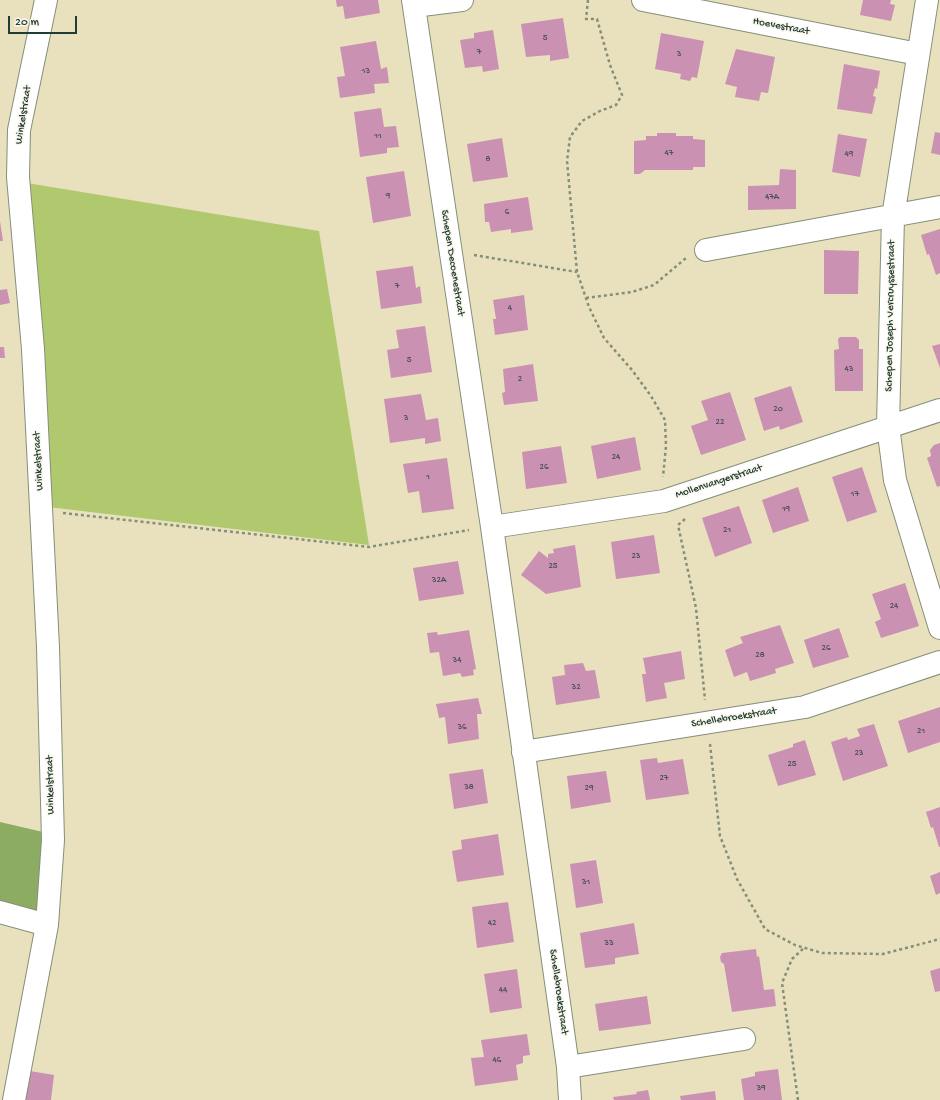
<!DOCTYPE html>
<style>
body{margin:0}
#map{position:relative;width:940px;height:1100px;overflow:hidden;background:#e9e1be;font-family:"Gochi Hand",sans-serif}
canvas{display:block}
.scale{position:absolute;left:8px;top:16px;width:69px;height:18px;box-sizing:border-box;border:2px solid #1f3d34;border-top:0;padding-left:5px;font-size:12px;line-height:14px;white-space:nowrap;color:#1f3d34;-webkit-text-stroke:3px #fbf7ec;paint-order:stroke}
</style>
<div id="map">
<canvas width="940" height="1100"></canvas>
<div class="scale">20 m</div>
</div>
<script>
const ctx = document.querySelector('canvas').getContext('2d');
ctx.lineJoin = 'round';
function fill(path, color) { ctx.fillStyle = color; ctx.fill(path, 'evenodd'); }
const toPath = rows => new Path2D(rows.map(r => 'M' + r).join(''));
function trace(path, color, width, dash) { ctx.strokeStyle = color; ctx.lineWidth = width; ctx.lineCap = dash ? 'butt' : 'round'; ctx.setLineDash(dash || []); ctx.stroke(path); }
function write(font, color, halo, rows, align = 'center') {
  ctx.font = font + ' "Gochi Hand",sans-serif'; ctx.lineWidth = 3; ctx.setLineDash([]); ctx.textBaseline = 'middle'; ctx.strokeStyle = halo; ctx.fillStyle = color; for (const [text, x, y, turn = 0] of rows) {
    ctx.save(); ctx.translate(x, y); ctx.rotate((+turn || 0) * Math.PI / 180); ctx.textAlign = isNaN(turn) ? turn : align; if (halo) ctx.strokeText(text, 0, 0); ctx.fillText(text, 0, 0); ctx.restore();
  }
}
const green = toPath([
 [27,183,319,231,369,545,48,507]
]);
const forest = toPath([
 [0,822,43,832,41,911,36,913,0,903]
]);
const building = toPath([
 [336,0,378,0,380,13,345,19,343,6,337,7],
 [863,0,891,0,890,4,895,5,891,21,860,15],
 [563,18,569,58,550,61,550,55,526,57,521,24],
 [493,30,499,69,483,72,482,66,465,68,460,40,474,38,474,33],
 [661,33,704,41,697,78,692,77,690,81,680,79,681,74,655,69],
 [376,41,381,69,387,67,389,83,374,84,375,93,340,98,337,77,345,76,340,47],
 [736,49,775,57,768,93,761,92,759,101,735,97,737,87,725,84],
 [844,64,880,71,877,89,875,88,873,96,876,97,872,114,837,109],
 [381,108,384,127,396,126,399,147,387,148,387,153,360,157,354,112],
 [935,132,940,133,940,155,931,153],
 [657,133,676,133,676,136,693,136,693,139,705,140,705,167,693,167,693,170,645,170,640,174,634,174,634,141,646,140,646,136,657,136],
 [838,134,867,139,860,177,832,172],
 [502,138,508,177,473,182,467,144],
 [780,169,796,170,796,209,748,210,748,186,779,185],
 [404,171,411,216,373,223,366,177],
 [528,197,533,230,511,233,511,229,491,232,489,222,485,222,484,204],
 [0,221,3,241,0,241],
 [940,229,940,273,936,275,929,254,927,255,921,235],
 [824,250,859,251,858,294,824,294],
 [413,266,416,288,420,286,422,303,381,309,376,271],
 [7,289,10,303,0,305,0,290],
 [524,295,528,330,495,335,493,319,496,319,493,300],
 [425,326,432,372,391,378,387,350,399,348,396,330],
 [840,337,856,337,859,340,859,349,863,349,863,391,835,391,834,350,839,349,838,339],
 [940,344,940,368,932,346],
 [0,347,4,347,5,358,0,358],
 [533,364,538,401,504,405,502,393,505,392,503,369],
 [791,386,803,422,780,430,779,426,764,431,754,398],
 [730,392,746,440,701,455,691,426,708,420,701,401],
 [421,394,426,420,438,418,441,441,425,444,425,438,390,443,384,399],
 [635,437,641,470,597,479,591,446],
 [940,443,940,486,937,487,927,458,931,456,930,450,934,445],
 [561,446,567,483,526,489,522,452],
 [447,458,454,509,422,513,419,491,408,493,403,464],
 [862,467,877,512,847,522,832,477],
 [798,487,809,521,773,533,762,500],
 [739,506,752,543,715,557,702,518],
 [654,535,660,573,616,579,611,542],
 [575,545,581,587,546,594,521,575,539,551,548,558,548,554,554,553,553,549],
 [458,561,464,594,419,601,413,568],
 [905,583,919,626,881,638,875,622,881,619,872,594],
 [780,625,794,663,775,669,776,673,750,681,747,672,734,677,725,650,743,643,740,637],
 [839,628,849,657,813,668,804,640],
 [469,630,476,669,473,670,474,675,462,677,460,673,443,676,439,652,430,653,427,633,437,632,438,635],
 [681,651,685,679,664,683,667,698,646,702,642,674,646,674,643,658],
 [583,663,586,671,595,670,600,698,556,705,552,677,565,675,564,665],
 [478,698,482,714,477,714,479,739,448,744,445,717,439,718,436,704],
 [940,707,940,742,908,753,898,721],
 [874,724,888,766,843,781,831,742,847,737,848,740,860,736,857,729],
 [805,740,816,775,778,786,768,755,793,747,793,744],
 [657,758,658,763,683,759,689,794,646,800,640,760],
 [483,769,488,803,454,809,449,774],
 [606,771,611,802,571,809,567,776],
 [940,807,940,847,939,847,933,827,931,828,926,812],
 [498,834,504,875,457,882,452,851,462,849,461,840],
 [596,860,603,903,576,908,570,864],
 [940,872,940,893,936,895,930,876],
 [508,902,514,942,477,948,472,907],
 [634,923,639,954,615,958,615,964,585,968,580,933],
 [756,949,757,957,759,956,764,990,774,989,776,1006,732,1012,724,964,721,962,720,957,722,953],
 [940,968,940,991,935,992,930,971],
 [517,969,522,1008,490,1013,484,974],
 [647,996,651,1024,599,1031,595,1004],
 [527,1034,530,1055,523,1056,523,1063,516,1065,518,1080,475,1086,471,1058,484,1057,481,1040],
 [778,1069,782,1100,744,1100,741,1079,755,1076,755,1072],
 [30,1071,54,1075,51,1100,24,1100],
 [648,1090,650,1100,614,1100,613,1097,637,1094,636,1092],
 [715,1091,716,1100,681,1100,680,1096]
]);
const path = toPath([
 [588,0,586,19,597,19,610,65,622,95,616,105,600,111,582,121,570,137,567,161,577,272,589,307,604,338,632,370,651,396,665,420,666,446,663,477],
 [474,255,577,272],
 [586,298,632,292,654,285,686,258],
 [63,513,369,547,469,530],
 [685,519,678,525,696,608,705,700],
 [710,744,720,836,737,879,765,929,795,945,822,953,883,954,940,939],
 [798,1100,782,983,792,959,804,948]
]);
const minor = toPath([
 [413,0,492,527,568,1067,570,1100],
 [643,0,918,54],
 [927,0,893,217,888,426,895,480,940,628],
 [414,6,462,0],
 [706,250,940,207],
 [492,527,664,501,940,410],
 [523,752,805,707,940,662],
 [0,912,47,925],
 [568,1067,744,1039],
 [14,1100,47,925,53,840,48,647,33,349,18,177,19,130,46,0]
]);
const numberNames = [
 ["5",545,39],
 ["7",479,53],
 ["3",679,55],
 ["13",366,72],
 ["11",378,137],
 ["47",669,154],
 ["49",849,155],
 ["8",488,160],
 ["9",388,197],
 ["47A",772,198],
 ["6",507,213],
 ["7",397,287],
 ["4",510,309],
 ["5",409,361],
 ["43",849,370],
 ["2",520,380],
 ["20",778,410],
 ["3",406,419],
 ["22",720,423],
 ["24",616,458],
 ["26",544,468],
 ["1",428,478],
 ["17",855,495],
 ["19",786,510],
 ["21",727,531],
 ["23",636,557],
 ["25",553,567],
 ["32A",439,581],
 ["24",894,607],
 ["26",826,649],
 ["28",760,656],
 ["34",457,661],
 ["32",576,688],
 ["36",462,728],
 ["21",921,732],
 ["23",859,754],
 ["25",792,765],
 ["27",664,779],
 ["38",469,788],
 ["29",589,789],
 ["31",586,883],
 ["42",492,924],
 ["33",609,944],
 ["44",503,991],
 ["46",497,1061],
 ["39",761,1089]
];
const streetNames = [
 ["Hoevestraat",781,27,11],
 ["Winkelstraat",24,115,-81],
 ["Schepen Decoenestraat",452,263,81],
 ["Schepen Joseph Vercruyssestraat",891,316,-89],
 ["Winkelstraat",39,461,-93],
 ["Mollenvangerstraat",719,482,-18],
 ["Schellebroekstraat",734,718,-9],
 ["Winkelstraat",51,785,-91],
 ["Schellebroekstraat",558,992,82]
];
fill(green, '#b0c96e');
fill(forest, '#8cad61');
fill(building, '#ca91b2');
trace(minor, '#848f79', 24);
trace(path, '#848f79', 2.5, [3, 3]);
trace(minor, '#fff', 22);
write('9px', '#4a5254', null, numberNames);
write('11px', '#1f3d34', '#fbf7ec', streetNames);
</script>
